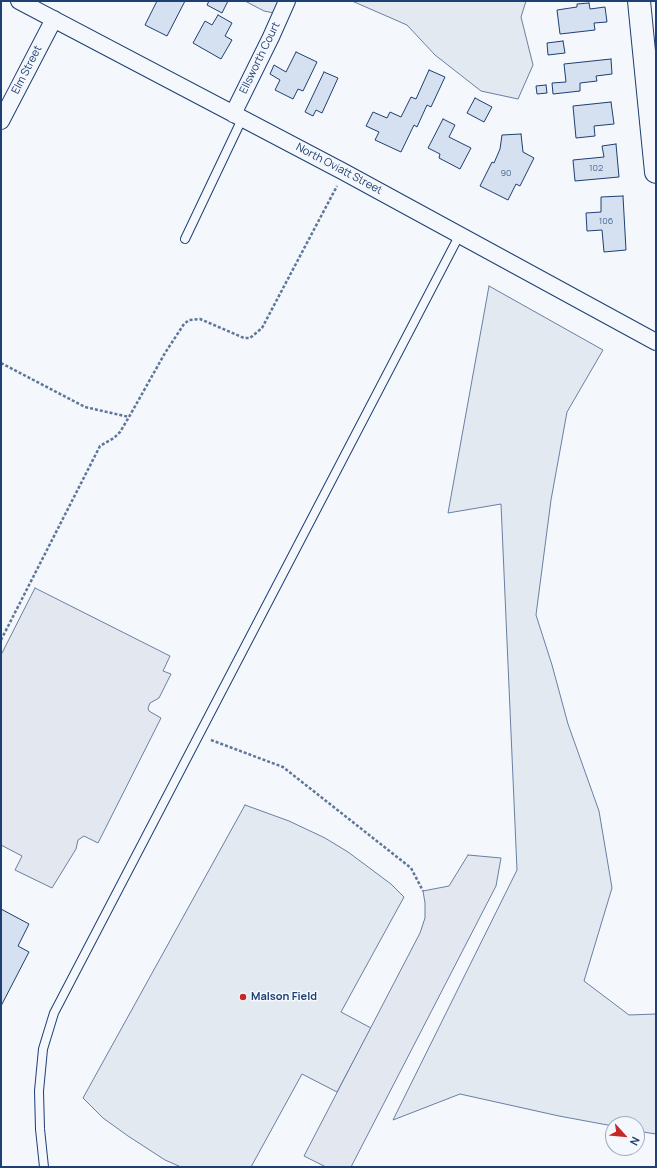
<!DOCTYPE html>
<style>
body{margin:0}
#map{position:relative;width:657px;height:1168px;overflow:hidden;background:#f4f7fb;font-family:Manrope,sans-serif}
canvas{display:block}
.frame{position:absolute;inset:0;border:2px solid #1d3f73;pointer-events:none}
.north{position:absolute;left:605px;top:1116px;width:40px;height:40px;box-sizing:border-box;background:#f4f7fb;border:1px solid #9eadc5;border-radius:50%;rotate:117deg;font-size:11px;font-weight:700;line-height:16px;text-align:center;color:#1d3f73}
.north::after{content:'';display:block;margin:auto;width:14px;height:18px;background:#c62828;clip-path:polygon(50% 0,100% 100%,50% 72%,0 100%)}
</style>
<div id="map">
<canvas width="657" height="1168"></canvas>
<div class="frame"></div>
<div class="north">N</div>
</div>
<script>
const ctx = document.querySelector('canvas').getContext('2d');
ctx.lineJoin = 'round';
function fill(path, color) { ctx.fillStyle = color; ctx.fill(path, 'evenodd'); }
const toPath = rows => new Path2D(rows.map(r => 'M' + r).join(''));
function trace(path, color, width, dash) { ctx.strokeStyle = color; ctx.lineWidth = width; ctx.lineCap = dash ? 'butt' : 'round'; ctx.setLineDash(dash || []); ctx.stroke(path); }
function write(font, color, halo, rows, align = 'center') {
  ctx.font = font + ' Manrope,sans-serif'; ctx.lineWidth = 3; ctx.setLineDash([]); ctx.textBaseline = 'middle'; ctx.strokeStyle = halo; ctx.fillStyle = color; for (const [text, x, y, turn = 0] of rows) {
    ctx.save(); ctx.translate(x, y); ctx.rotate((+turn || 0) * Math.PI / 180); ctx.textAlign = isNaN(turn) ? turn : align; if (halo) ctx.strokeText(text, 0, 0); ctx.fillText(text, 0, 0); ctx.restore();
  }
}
const green = toPath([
 [245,1,280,1,274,13,264,11,245,1],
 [352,1,526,1,521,17,533,65,518,99,481,91,435,55,407,25,352,1],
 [489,286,603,350,567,412,551,500,536,615,552,665,568,724,599,811,612,888,584,981,629,1015,656,1014,656,1134,637,1131,637,1124,613,1124,613,1126,559,1116,460,1094,393,1120,517,870,501,504,448,513,489,286],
 [245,805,289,821,325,838,348,852,391,884,404,897,341,1012,371,1028,337,1092,302,1074,251,1167,181,1167,165,1160,128,1136,103,1118,83,1098,245,805]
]);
const parking = toPath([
 [35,588,170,656,163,671,171,674,159,698,150,703,148,708,149,711,161,718,98,843,84,836,78,840,76,849,52,888,15,870,22,856,1,845,1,655,35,588],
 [468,855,501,858,496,886,351,1167,326,1167,304,1156,420,933,425,918,425,903,423,891,449,886,468,855]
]);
const building = toPath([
 [157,1,185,1,167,36,145,25,157,1],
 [209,1,228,1,222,13,207,5,209,1],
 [589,3,590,9,605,7,607,22,594,23,595,30,560,34,557,10,577,7,577,4,589,3],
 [218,15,232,23,225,36,232,40,221,59,193,43,205,21,212,25,218,15],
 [563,41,565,53,548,55,547,43,563,41],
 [296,52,317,62,303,91,298,89,293,99,275,90,280,80,270,74,274,65,286,72,296,52],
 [611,59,612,74,596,76,597,81,580,83,580,91,553,94,552,83,566,82,564,64,611,59],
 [429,70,445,77,431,107,427,105,417,127,414,125,401,152,375,140,379,132,366,126,373,112,387,118,390,112,401,117,411,97,416,99,429,70],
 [324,72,338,78,322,113,316,110,313,116,305,112,324,72],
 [546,85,547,93,537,94,536,86,546,85],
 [475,98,492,107,484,122,467,113,475,98],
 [611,102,614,124,594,126,595,136,576,138,573,106,611,102],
 [443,119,455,125,449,137,471,148,460,169,439,158,440,154,428,148,443,119],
 [521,134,523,152,534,158,520,186,516,184,508,200,480,186,492,162,494,163,500,149,502,135,521,134],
 [616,144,619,177,575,181,573,160,604,157,602,146,616,144],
 [623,196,626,250,604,252,602,230,587,231,586,213,601,212,601,197,623,196],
 [1,909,29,924,18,946,29,952,1,1006,1,909]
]);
const path = toPath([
 [1,363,85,407,129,417,165,353,184,324,189,320,200,319,244,338,250,338,262,328,337,186],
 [1,640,100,446,114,438,120,432,129,417],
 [211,740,283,767,411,868,423,891]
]);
const lane = toPath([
 [185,239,242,119],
 [44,1167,40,1129,39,1091,43,1049,54,1013,460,234]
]);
const street = toPath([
 [19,1,344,172,656,342],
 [233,114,271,37,287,1],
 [1,121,54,19]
]);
const secondary = toPath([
 [639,1,656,172]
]);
const markers = [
 [243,997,4,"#c62828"]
];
const numberNames = [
 ["102",596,168],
 ["90",506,173],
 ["106",606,221]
];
const streetNames = [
 ["Ellsworth Court",260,58,-64],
 ["Elm Street",27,70,-63],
 ["North Oviatt Street",339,169,28]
];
const poiNames = [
 ["Malson Field",251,997]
];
fill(green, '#e3e9f0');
trace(green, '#687fa3', 1);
fill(parking, '#e3e8f0');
trace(parking, '#687fa3', 1);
fill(building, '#d5e0f0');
trace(building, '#1d3f73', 1);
trace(lane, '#1d3f73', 10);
trace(street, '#1d3f73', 18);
trace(secondary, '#1d3f73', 24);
trace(path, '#5e769c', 2.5, [3, 2]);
trace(lane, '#f4f7fb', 8);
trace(street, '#f4f7fb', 16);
trace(secondary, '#f4f7fb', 22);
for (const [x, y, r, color] of markers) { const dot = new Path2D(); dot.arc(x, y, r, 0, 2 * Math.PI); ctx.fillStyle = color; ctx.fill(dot); trace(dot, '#f4f7fb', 1.5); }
write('9px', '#4b6792', null, numberNames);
write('11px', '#1d3f73', '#f4f7fb', streetNames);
write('bold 11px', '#1d3f73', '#f4f7fb', poiNames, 'left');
</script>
